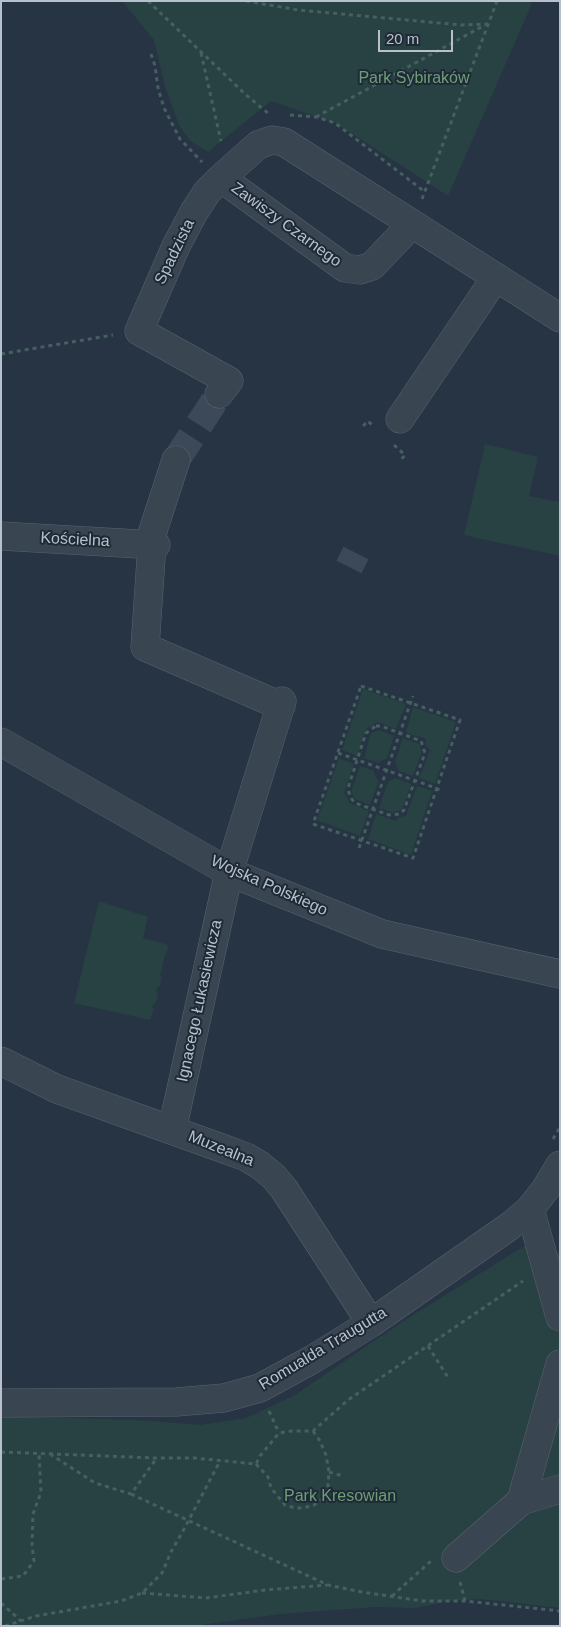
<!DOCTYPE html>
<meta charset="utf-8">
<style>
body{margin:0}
#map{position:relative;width:561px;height:1627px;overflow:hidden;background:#263443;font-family:Helvetica,sans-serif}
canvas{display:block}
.frame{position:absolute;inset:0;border:2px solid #b7c0cc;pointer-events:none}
.scale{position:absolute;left:378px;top:30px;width:75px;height:22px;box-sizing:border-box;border:2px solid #b7c0cc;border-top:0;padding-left:6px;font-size:15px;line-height:18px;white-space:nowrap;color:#b7c0cc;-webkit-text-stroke:4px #1f2a37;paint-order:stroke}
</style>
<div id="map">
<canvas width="561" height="1627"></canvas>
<div class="frame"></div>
<div class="scale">20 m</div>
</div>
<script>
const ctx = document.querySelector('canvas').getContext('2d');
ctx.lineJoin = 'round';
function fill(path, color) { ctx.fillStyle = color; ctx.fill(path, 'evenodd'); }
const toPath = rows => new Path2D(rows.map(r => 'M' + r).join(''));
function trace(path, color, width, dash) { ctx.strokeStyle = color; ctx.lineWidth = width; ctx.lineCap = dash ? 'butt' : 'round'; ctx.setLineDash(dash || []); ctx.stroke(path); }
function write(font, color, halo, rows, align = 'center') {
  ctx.font = font + ' Helvetica,sans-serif'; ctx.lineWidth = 4; ctx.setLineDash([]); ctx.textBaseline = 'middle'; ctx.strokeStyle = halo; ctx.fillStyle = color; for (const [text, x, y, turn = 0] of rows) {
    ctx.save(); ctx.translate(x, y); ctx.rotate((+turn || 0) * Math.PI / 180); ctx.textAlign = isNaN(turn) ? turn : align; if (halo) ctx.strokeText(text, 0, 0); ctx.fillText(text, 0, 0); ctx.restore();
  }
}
const green = toPath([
 [122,1,532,1,530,8,448,196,337,124,271,101,208,152,190,141,179,125,165,87,154,40],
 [485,444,538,457,529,496,560,502,560,556,464,535],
 [363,689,406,704,396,729,377,722,371,727,367,727,357,756,342,750],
 [413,707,456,722,435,784,419,778,430,750,425,745,426,739,406,733],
 [379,730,394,736,387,758,378,763,364,758,371,733],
 [403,738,419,744,422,751,413,776,399,771,395,762],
 [339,758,354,764,344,793,347,796,349,803,369,811,360,836,317,820],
 [360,766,374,771,375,777,379,781,370,805,355,799,351,792],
 [395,778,411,784,402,810,397,811,393,813,379,808,388,782],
 [417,786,432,791,411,855,368,839,376,814,396,821,399,817,406,816],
 [99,901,148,917,143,938,169,945,166,954,165,954,160,976,162,977,160,986,158,986,156,992,158,993,156,1003,154,1003,152,1008,154,1009,150,1020,74,1003],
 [526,1245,560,1253,560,1608,481,1599,449,1601,416,1608,375,1607,281,1614,194,1626,1,1626,1,1416,139,1420,200,1425,246,1418,295,1395,402,1322]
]);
const minorTunnel = toPath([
 [176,460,219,394],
 [349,567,356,553]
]);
const path = toPath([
 [148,1,245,94,269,114],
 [246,1,298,10,461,25,488,24],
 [201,53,221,141],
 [151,54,155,66,158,88,164,108,180,139,202,162],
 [290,115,316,117,335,123,425,192],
 [316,117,485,25],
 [422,199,497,1],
 [1,354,113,335],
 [363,426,368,421,374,427],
 [394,445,405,455,399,462],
 [361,686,460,720,413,858,313,824,361,686],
 [376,726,381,726,421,741,425,753,404,810,400,814,389,815,355,803,350,797,348,788,366,733,376,726],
 [338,753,436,788,443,792],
 [359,848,413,696],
 [553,1139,560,1127],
 [428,1346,449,1379],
 [269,1411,279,1433],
 [1,1452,156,1458,194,1458,256,1464,260,1456,279,1433,291,1431,313,1431,348,1400,523,1281],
 [50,1454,95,1483,131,1494,156,1459],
 [256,1464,268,1477,271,1488,285,1505,295,1508,303,1508,314,1505,322,1499,328,1486,329,1472,326,1455,320,1441,313,1431],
 [329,1472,343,1476],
 [131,1494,328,1585,362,1592,422,1601,465,1601,560,1611],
 [1,1579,23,1576,34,1561,32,1545,33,1514,41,1492,39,1454],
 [460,1582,465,1601],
 [142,1593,206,1598,265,1590,327,1585],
 [392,1596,431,1561],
 [1,1603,21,1621],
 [5,1626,36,1616,121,1601,142,1593,162,1573,171,1552,183,1531,220,1461]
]);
const minor = toPath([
 [412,224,372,266,360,270,345,268,221,178,258,145,272,140,284,142,560,318],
 [219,394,229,381,139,331,176,246,194,212,207,192,221,178],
 [400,419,496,277],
 [1,536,156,545],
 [149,543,176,460],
 [152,544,145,647,281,706],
 [1,742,229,872,382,934,560,974],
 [1,1061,57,1089,227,1150,246,1157,261,1166,274,1177,284,1189,371,1323],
 [172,1130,229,872,282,701],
 [530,1209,560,1317],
 [1,1403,176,1402,224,1398,260,1388,313,1359,371,1323,510,1226,530,1209,545,1190,560,1165],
 [521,1501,560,1364],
 [456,1558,521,1501,560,1489]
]);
const parkNames = [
 ["Park Sybiraków",414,79],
 ["Park Kresowian",340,1497]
];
const streetNames = [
 ["Zawiszy Czarnego",286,225,36],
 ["Spadzista",175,252,-64],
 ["Kościelna",75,540,3],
 ["Wojska Polskiego",269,886,24],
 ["Ignacego Łukasiewicza",200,1001,-78],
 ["Muzealna",221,1149,22],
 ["Romualda Traugutta",323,1349,-31]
];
fill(green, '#284243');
trace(minorTunnel, '#3c4958', 28, [28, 14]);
trace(minor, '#58636f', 29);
trace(path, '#465f60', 3, [4, 4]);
trace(minor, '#3a4552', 28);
write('16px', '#6e9e76', '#1f2a37', parkNames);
write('16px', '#b7c0cc', '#1f2a37', streetNames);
</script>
